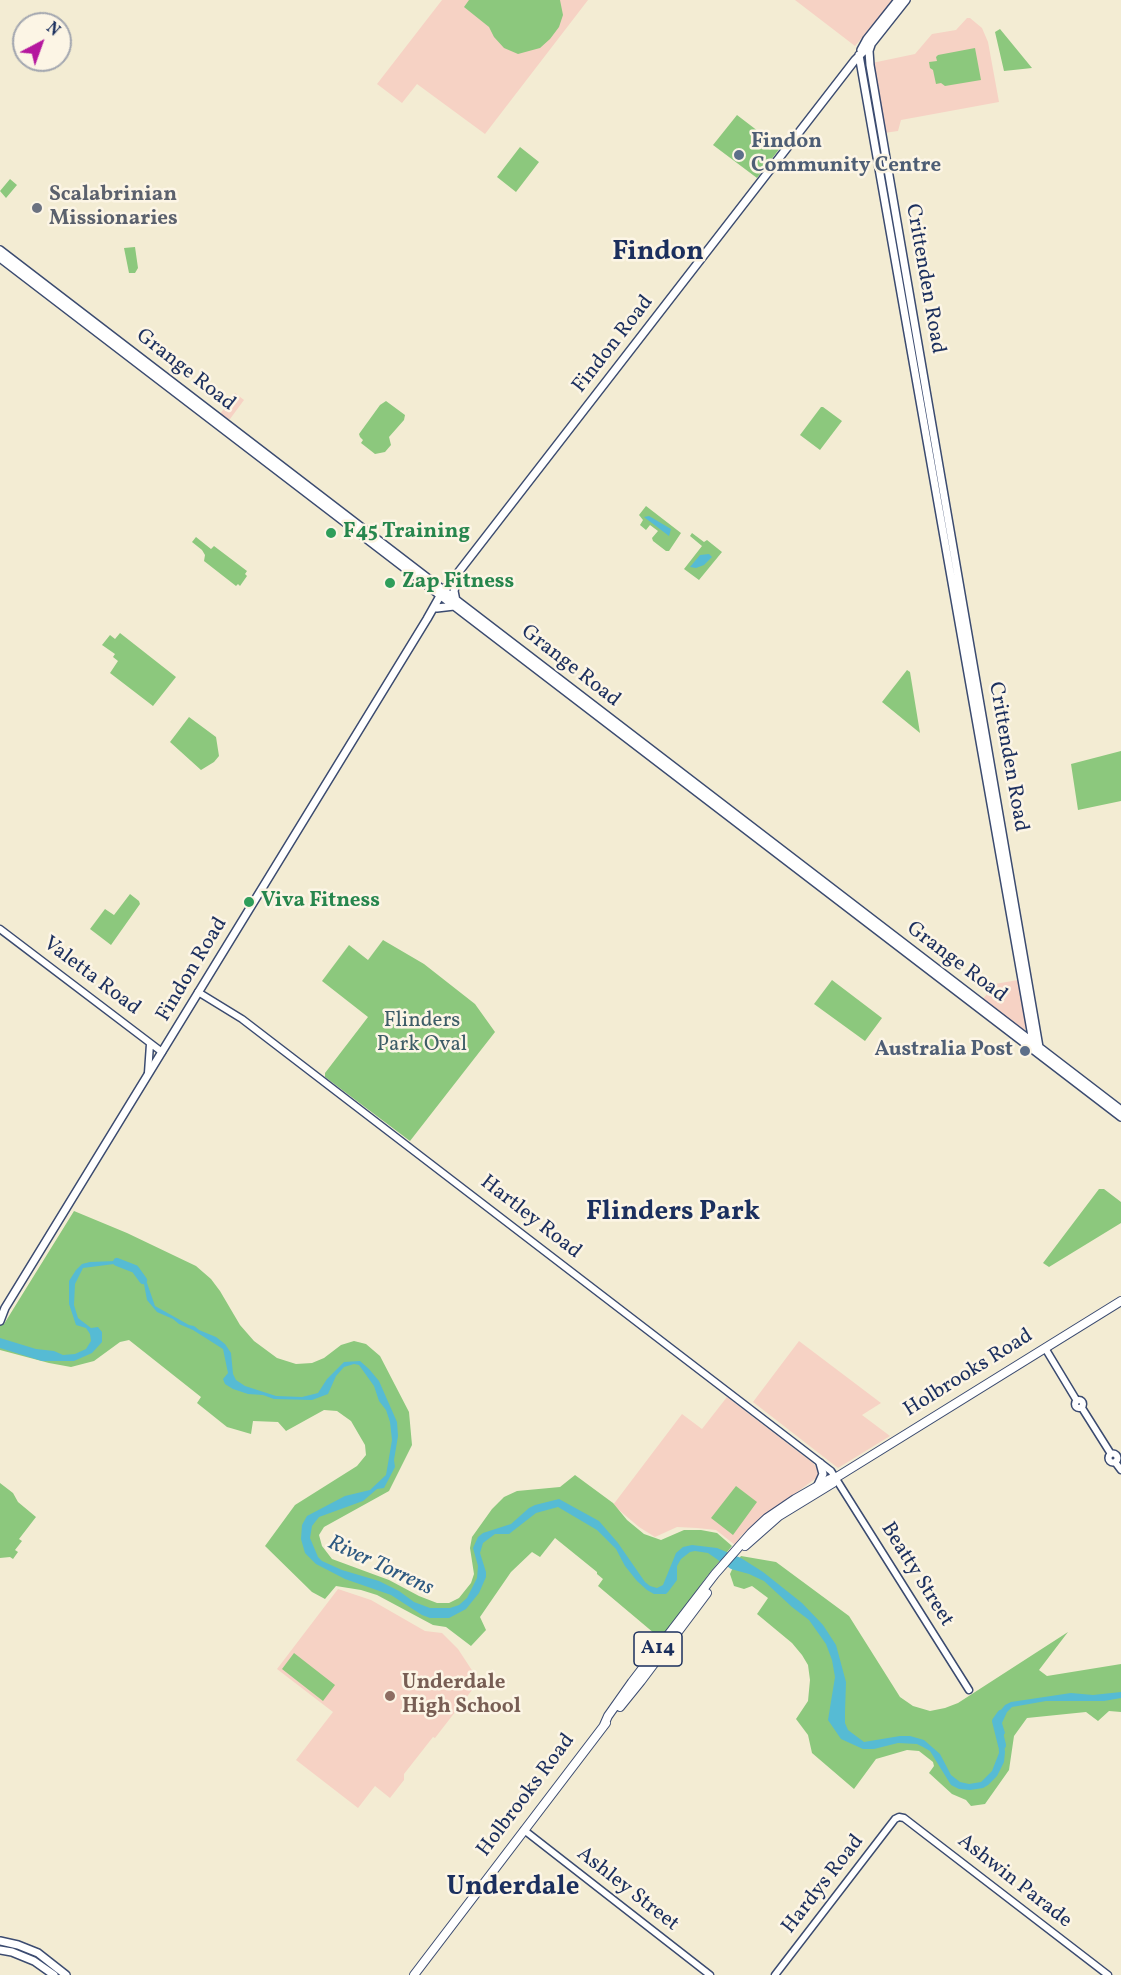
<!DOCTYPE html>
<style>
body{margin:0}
#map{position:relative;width:1121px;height:1975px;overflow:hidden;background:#f3ecd3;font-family:Vollkorn,serif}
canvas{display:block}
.north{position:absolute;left:12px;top:12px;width:60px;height:60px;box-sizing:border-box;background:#fcf5e5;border:2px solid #a2a6af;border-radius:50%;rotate:41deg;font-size:16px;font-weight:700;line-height:24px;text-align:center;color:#1b2f5e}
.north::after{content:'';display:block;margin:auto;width:21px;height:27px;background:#b5179e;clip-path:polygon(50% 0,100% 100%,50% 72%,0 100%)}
</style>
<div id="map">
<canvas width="1121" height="1975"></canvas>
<div class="north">N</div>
</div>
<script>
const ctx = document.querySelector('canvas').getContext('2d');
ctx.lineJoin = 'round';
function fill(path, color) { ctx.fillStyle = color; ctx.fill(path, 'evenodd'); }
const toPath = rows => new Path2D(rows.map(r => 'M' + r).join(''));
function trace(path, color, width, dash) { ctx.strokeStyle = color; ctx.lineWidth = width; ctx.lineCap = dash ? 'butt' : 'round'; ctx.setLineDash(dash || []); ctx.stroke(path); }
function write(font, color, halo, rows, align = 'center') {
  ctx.font = font + ' Vollkorn,serif'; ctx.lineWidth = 5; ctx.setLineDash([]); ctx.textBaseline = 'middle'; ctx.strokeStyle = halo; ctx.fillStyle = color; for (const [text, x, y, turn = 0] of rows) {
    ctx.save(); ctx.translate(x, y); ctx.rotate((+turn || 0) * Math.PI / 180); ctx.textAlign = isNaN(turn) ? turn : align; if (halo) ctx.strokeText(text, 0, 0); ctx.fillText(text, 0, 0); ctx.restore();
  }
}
const built = toPath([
 [442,0,588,0,485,134,417,84,402,103,377,84],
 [795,0,893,0,855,46],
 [967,18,970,18,982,28,988,42,999,102,901,120,898,131,884,133,872,63,915,54,932,34,956,30],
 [235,393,244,400,230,419,226,419,220,414],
 [1018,980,1026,1028,1024,1030,983,999,995,984],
 [799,1341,881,1403,862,1415,890,1436,838,1468,753,1402],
 [727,1397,813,1463,819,1470,819,1476,760,1519,741,1536,735,1545,716,1530,697,1528,677,1527,655,1537,639,1527,613,1505,682,1414,702,1429],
 [338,1589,371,1600,425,1631,442,1633,458,1649,479,1681,435,1738,433,1737,404,1774,404,1780,390,1798,375,1786,358,1808,296,1760,333,1712,277,1669]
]);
const green = toPath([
 [469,0,560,0,563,15,559,27,550,39,540,48,518,54,504,48,494,37,489,27,464,7],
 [1000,29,1032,68,1004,71,995,32],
 [975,48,981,80,945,86,941,83,936,84,933,70,930,68,929,62,937,61,936,57,938,55],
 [737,115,780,148,757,178,713,145],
 [520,147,539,162,516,192,497,177],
 [10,179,17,185,6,198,0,191],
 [135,247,138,268,135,273,129,273,124,248],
 [386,401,405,415,404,420,389,437,391,445,385,452,375,454,361,443,363,440,360,437,359,434,380,405],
 [821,407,823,407,842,421,820,450,800,435],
 [646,506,681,533,669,551,666,551,653,541,652,538,658,531,650,525,646,530,640,525,643,520,639,515],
 [692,533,704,542,707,540,722,552,699,580,684,569,702,546,690,536],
 [196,537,211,549,214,546,247,571,245,574,247,576,240,586,238,584,236,586,204,561,205,555,202,550,192,542],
 [120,633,176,677,153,706,110,673,118,661,113,657,115,654,102,645,110,635,115,639],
 [907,670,910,672,920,733,882,702],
 [189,717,216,737,219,756,214,762,201,770,170,742],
 [1121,751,1121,801,1078,810,1071,764],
 [130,894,139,901,140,904,111,945,90,929,105,909,114,915],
 [383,940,424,964,475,1004,495,1032,410,1141,325,1077,325,1073,368,1017,322,981,349,945,368,960],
 [832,980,882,1018,865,1041,814,1004],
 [1099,1189,1104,1189,1121,1202,1121,1223,1049,1267,1043,1263],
 [74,1211,127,1233,196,1266,211,1279,220,1291,240,1325,254,1341,277,1358,296,1364,312,1363,324,1358,341,1345,354,1341,366,1344,380,1356,409,1412,412,1445,389,1491,324,1527,319,1535,322,1546,332,1559,389,1580,419,1596,437,1603,449,1603,459,1598,471,1583,474,1574,470,1548,472,1537,492,1509,504,1497,517,1491,560,1487,575,1475,613,1503,627,1520,644,1534,661,1540,684,1530,701,1530,717,1533,732,1546,708,1575,661,1639,598,1586,603,1579,597,1574,597,1572,555,1538,540,1557,532,1552,511,1572,480,1617,486,1630,471,1646,446,1627,433,1625,377,1595,361,1590,336,1586,325,1599,312,1592,265,1546,295,1505,357,1466,366,1455,365,1445,351,1421,337,1411,324,1410,286,1431,278,1422,253,1421,251,1434,227,1427,197,1403,201,1397,129,1340,120,1342,94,1361,71,1367,49,1363,0,1350,0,1323,4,1324],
 [0,1483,13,1493,18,1502,36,1517,19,1539,22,1541,15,1550,18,1552,13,1559,10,1557,0,1558],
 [736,1486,757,1502,733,1535,711,1518],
 [741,1556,776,1562,849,1616,900,1697,913,1706,930,1711,945,1708,958,1703,1068,1632,1039,1670,1047,1676,1121,1664,1121,1712,1109,1711,1098,1721,1086,1712,1027,1718,1014,1736,1009,1770,985,1804,971,1806,966,1800,952,1794,929,1773,934,1766,933,1762,919,1751,907,1750,876,1759,854,1789,812,1753,808,1735,796,1719,808,1701,810,1680,808,1665,802,1655,792,1643,757,1614,768,1598,752,1586,744,1589,734,1586,730,1574,735,1563],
 [294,1653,335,1685,323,1701,282,1669]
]);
const water = toPath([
 [649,516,671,529,669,536,644,517],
 [709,554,712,557,704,565,696,568,690,567,700,555],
 [115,1261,128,1263,139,1268,147,1283,155,1306,189,1325,194,1326,199,1330,216,1337,225,1344,231,1353,233,1374,236,1380,245,1386,276,1396,302,1397,318,1393,327,1379,344,1362,360,1361,369,1369,379,1381,397,1422,398,1436,394,1460,395,1467,384,1488,377,1489,363,1501,319,1517,312,1526,310,1538,318,1557,322,1561,342,1570,379,1581,399,1591,414,1602,430,1608,450,1608,459,1605,467,1598,477,1578,478,1566,473,1548,478,1537,483,1533,511,1524,529,1508,535,1505,559,1499,599,1521,618,1543,645,1582,650,1586,657,1588,663,1585,676,1553,683,1547,692,1545,717,1548,741,1558,763,1572,802,1603,823,1625,836,1645,846,1682,845,1712,845,1723,848,1730,864,1742,900,1736,910,1736,924,1740,940,1754,951,1775,960,1782,969,1784,981,1782,992,1771,999,1753,997,1715,1005,1705,1011,1702,1071,1693,1093,1695,1121,1692,1121,1698,1104,1701,1046,1701,1012,1707,1007,1712,1002,1723,1005,1733,1003,1736,1005,1752,1004,1762,997,1776,988,1785,983,1788,970,1790,959,1789,951,1785,930,1751,923,1747,917,1744,898,1743,874,1749,863,1749,841,1739,828,1720,835,1677,832,1660,826,1644,809,1620,792,1607,764,1581,749,1574,731,1569,708,1553,695,1551,690,1552,681,1559,677,1566,677,1580,668,1592,666,1594,654,1594,647,1590,637,1581,625,1566,616,1549,597,1530,558,1507,536,1513,509,1534,495,1534,483,1543,480,1553,486,1572,486,1577,479,1593,466,1609,449,1618,430,1618,422,1615,391,1595,345,1579,316,1564,305,1553,301,1539,302,1525,307,1516,345,1496,370,1490,386,1475,392,1440,390,1422,386,1410,379,1401,374,1386,359,1365,354,1364,344,1367,336,1376,328,1394,312,1400,274,1399,263,1395,248,1394,233,1389,225,1384,223,1379,228,1373,223,1349,193,1330,179,1324,173,1319,157,1312,147,1300,144,1284,137,1271,133,1267,114,1264,83,1268,75,1284,74,1305,78,1318,91,1328,98,1327,102,1332,102,1342,92,1353,74,1361,42,1361,0,1348,0,1338,36,1349,54,1351,63,1355,75,1354,86,1349,91,1341,90,1334,86,1328,76,1325,69,1304,69,1281,76,1270,82,1264,90,1262]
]);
const river = toPath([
 [117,1262,135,1269,143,1280],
 [1001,1714,996,1721,1002,1745]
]);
const tertiary = toPath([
 [0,929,162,1052],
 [198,992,242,1019,831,1471,969,1690],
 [148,1073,150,1044],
 [1045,1348,1077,1401],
 '1075 1404a4 4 0 1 1 8 0a4 4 0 1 1-8 0Z',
 [1082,1408,1111,1454],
 '1108.5 1458a4.5 4.5 0 1 1 9 0a4.5 4.5 0 1 1-9 0Z',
 [1115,1462,1121,1470],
 [524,1830,710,1975],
 [775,1975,895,1819,899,1817,904,1818,1108,1975]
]);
const secondary = toPath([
 [871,45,869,51,870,65,1039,1047],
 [861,50,867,39,898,0],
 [859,55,1033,1042],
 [0,250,1121,1110],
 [0,258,1121,1117],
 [456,601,454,591,457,580],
 [437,608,454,606],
 [0,1321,5,1308,427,619,440,596,855,60,872,43,906,0],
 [818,1485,823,1474,820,1463],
 [0,1941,18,1945,38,1953,66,1975],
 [0,1950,12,1952,34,1961,54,1975]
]);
const primary = toPath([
 [745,1546,779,1516,833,1483,837,1477],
 [620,1707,641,1681,707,1593],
 [604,1725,608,1716,632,1682,715,1574,751,1533,767,1518,795,1499,830,1479,837,1477,1121,1301],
 [414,1975,606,1723]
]);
const markers = [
 [739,155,6,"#5c6f8a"],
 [37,208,6,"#6b7280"],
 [331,533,6,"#2e9e5b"],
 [390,583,6,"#2e9e5b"],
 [249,902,6,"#2e9e5b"],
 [1025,1051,6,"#5c6f8a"],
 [390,1696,6,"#8d6e63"]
];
const shields = [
 [658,1649,48]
];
const shieldNames = [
 ["A14",658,1649]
];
const serviceNames = [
 ["Findon",751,143],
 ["Community Centre",751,167],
 ["Australia Post",1013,1051,"right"]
];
const worshipNames = [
 ["Scalabrinian",49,196],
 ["Missionaries",49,220]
];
const streetNames = [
 ["Crittenden Road",924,279,80],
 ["Findon Road",614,345,-52],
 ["Grange Road",185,371,38],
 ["Grange Road",570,667,38],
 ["Crittenden Road",1007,757,80],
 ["Grange Road",956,963,37],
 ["Findon Road",193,970,-59],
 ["Valetta Road",91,977,37],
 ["Hartley Road",530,1218,38],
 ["Holbrooks Road",969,1374,-32],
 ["Beatty Street",916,1575,58],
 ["Holbrooks Road",527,1796,-53],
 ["Ashwin Parade",1014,1882,38],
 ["Hardys Road",824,1885,-52],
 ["Ashley Street",627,1890,38]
];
const leisureNames = [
 ["F45 Training",343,533],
 ["Zap Fitness",402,583],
 ["Viva Fitness",261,902]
];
const parkNames = [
 ["Flinders",422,1022],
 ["Park Oval",422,1046]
];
const educationNames = [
 ["Underdale",402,1684],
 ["High School",402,1708]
];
const waterNames = [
 ["River Torrens",380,1567,25]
];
const districtNames = [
 ["Findon",658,254],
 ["Flinders Park",673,1214],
 ["Underdale",513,1889]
];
fill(built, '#f6d2c4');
fill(green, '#8cc87d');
fill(water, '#56bbd4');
trace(river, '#56bbd4', 8);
trace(tertiary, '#3b4b70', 9);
trace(secondary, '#3b4b70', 10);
trace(primary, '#3b4b70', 10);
trace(tertiary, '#fff', 6);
trace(secondary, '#fff', 7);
trace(primary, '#fff', 8);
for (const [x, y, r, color] of markers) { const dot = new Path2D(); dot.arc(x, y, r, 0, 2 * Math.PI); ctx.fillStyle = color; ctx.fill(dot); trace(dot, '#fcf5e5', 2); }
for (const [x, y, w] of shields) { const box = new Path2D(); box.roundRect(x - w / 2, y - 17, w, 34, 4.5); ctx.fillStyle = '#fcf5e5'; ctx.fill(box); trace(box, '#1b2f5e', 1.5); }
write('bold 20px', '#1b2f5e', null, shieldNames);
write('bold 21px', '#4e5e75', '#fcf5e5', serviceNames, 'left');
write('bold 21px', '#5b616d', '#fcf5e5', worshipNames, 'left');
write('21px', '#1b2f5e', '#fcf5e5', streetNames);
write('bold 21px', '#27864d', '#fcf5e5', leisureNames, 'left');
write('21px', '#3d5d67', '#fcf5e5', parkNames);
write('bold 21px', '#785e54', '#fcf5e5', educationNames, 'left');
write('italic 22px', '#2d5981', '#fcf5e5', waterNames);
write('bold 27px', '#1b2f5e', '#fcf5e5', districtNames);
</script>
